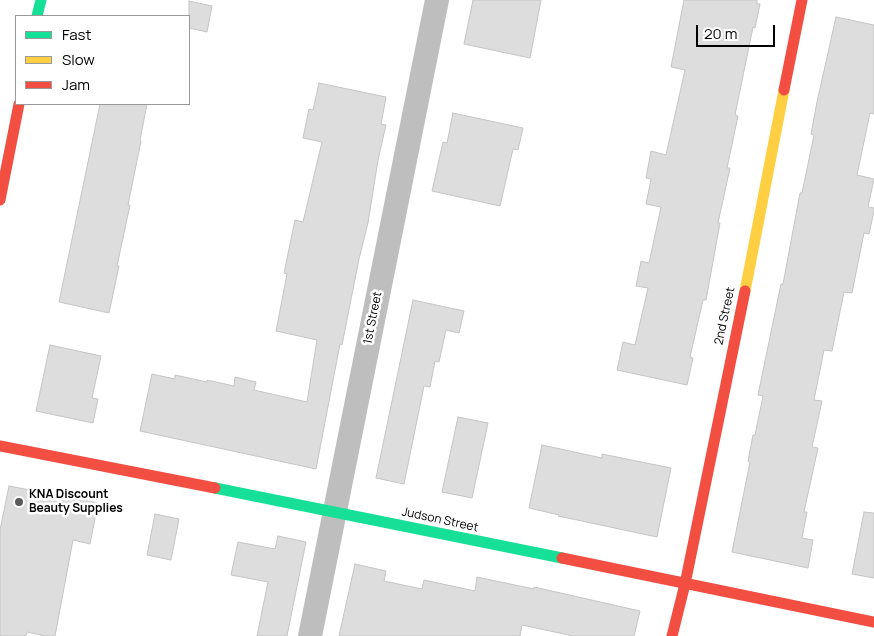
<!DOCTYPE html>
<style>
body{margin:0}
#map{position:relative;width:874px;height:636px;overflow:hidden;background:#fff;font-family:Manrope,sans-serif}
canvas{display:block}
.legend{position:absolute;left:15px;top:15px;width:175px;height:90px;box-sizing:border-box;background:#fff;border:1px solid #999;margin:0;padding:6px 9px;list-style:none;font-size:15px;color:#000}
.legend li{display:flex;align-items:center;gap:10px;height:25px}
.legend b{width:25px;border:1px solid #999}
.scale{position:absolute;left:696px;top:25px;width:79px;height:22px;box-sizing:border-box;border:2px solid #000;border-top:0;padding-left:6px;font-size:15px;line-height:18px;white-space:nowrap;color:#000;-webkit-text-stroke:4px #fff;paint-order:stroke}
</style>
<div id="map">
<canvas width="874" height="636"></canvas>
<ul class="legend">
<li><b style="height:6px;background:#16e098"></b>Fast</li>
<li><b style="height:6px;background:#ffcf43"></b>Slow</li>
<li><b style="height:6px;background:#f24e42"></b>Jam</li>
</ul>
<div class="scale">20 m</div>
</div>
<script>
const ctx = document.querySelector('canvas').getContext('2d');
ctx.lineJoin = 'round';
function fill(path, color) { ctx.fillStyle = color; ctx.fill(path, 'evenodd'); }
const toPath = rows => new Path2D(rows.map(r => 'M' + r).join(''));
function trace(path, color, width, dash) { ctx.strokeStyle = color; ctx.lineWidth = width; ctx.lineCap = dash ? 'butt' : 'round'; ctx.setLineDash(dash || []); ctx.stroke(path); }
function write(font, color, halo, rows, align = 'center') {
  ctx.font = font + ' Manrope,sans-serif'; ctx.lineWidth = 5; ctx.setLineDash([]); ctx.textBaseline = 'middle'; ctx.strokeStyle = halo; ctx.fillStyle = color; for (const [text, x, y, turn = 0] of rows) {
    ctx.save(); ctx.translate(x, y); ctx.rotate((+turn || 0) * Math.PI / 180); ctx.textAlign = isNaN(turn) ? turn : align; if (halo) ctx.strokeText(text, 0, 0); ctx.fillText(text, 0, 0); ctx.restore();
  }
}
const building = toPath([
 [473,0,541,0,530,58,464,44,473,0],
 [684,0,757,0,757,4,760,4,755,28,753,27,735,115,738,116,727,168,730,168,718,223,720,223,706,300,703,300,690,357,693,358,687,385,617,370,623,342,635,345,648,288,636,286,641,261,649,263,661,207,646,204,651,179,646,178,651,151,666,155,685,70,671,67,684,0],
 [189,1,212,6,207,32,189,28,189,1],
 [836,17,874,25,874,114,870,113,857,175,874,179,868,207,874,208,874,211,869,234,864,233,852,293,844,292,832,351,824,350,814,400,822,401,812,447,818,448,804,512,807,512,802,538,813,540,808,568,732,552,750,462,748,461,753,435,755,435,763,396,758,395,781,284,783,284,800,193,802,193,814,135,811,134,817,102,836,17],
 [319,83,386,97,381,124,386,125,378,160,368,223,359,259,342,345,340,344,316,469,140,431,152,374,175,379,175,375,207,382,207,380,234,386,235,377,256,382,254,390,307,402,317,340,276,331,287,274,284,273,295,220,303,222,322,142,303,138,309,109,313,110,319,83],
 [100,104,147,104,140,140,141,141,128,205,130,205,117,266,119,266,109,313,59,302,100,104],
 [453,113,523,128,518,150,513,149,500,206,432,191,443,142,447,143,453,113],
 [413,300,464,311,459,333,446,330,439,362,435,361,430,387,424,386,404,484,376,478,413,300],
 [50,345,101,356,92,398,98,399,93,423,36,411,50,345],
 [458,417,488,423,472,498,442,492,458,417],
 [542,445,602,458,602,454,671,468,657,537,558,516,559,515,529,508,542,445],
 [9,486,98,503,90,544,73,540,55,636,45,636,27,632,26,636,0,636,0,530,9,486],
 [864,512,874,513,874,578,852,574,864,512],
 [155,514,179,519,171,560,147,555,155,514],
 [278,536,306,542,290,621,287,636,257,636,268,582,231,575,238,542,275,549,278,536],
 [355,564,386,571,384,581,422,589,424,580,475,591,477,577,534,589,534,587,640,611,634,636,573,636,522,625,520,636,339,636,355,564]
]);
const street = toPath([
 [310,636,437,0]
]);
const fast = toPath([
 [37,16,41,0],
 [215,488,562,558]
]);
const slow = toPath([
 [745,291,784,90]
]);
const jam = toPath([
 [784,90,802,0],
 [0,200,19,104],
 [0,446,215,488],
 [562,558,874,622],
 [672,636,685,584,745,291]
]);
const markers = [
 [19,502,5,"#595959"]
];
const streetNames = [
 ["2nd Street",725,316,-78],
 ["1st Street",373,318,-79],
 ["Judson Street",440,520,12]
];
const poiNames = [
 ["KNA Discount",29,495],
 ["Beauty Supplies",29,509]
];
fill(building, '#ddd');
trace(building, '#c5c5c5', 1);
trace(street, '#bebebe', 24);
trace(fast, '#16e098', 11);
trace(slow, '#ffcf43', 11);
trace(jam, '#f24e42', 11);
for (const [x, y, r, color] of markers) { const dot = new Path2D(); dot.arc(x, y, r, 0, 2 * Math.PI); ctx.fillStyle = color; ctx.fill(dot); trace(dot, '#fff', 2); }
write('12px', '#000', '#fff', streetNames);
write('bold 12px', '#000', '#fff', poiNames, 'left');
</script>
